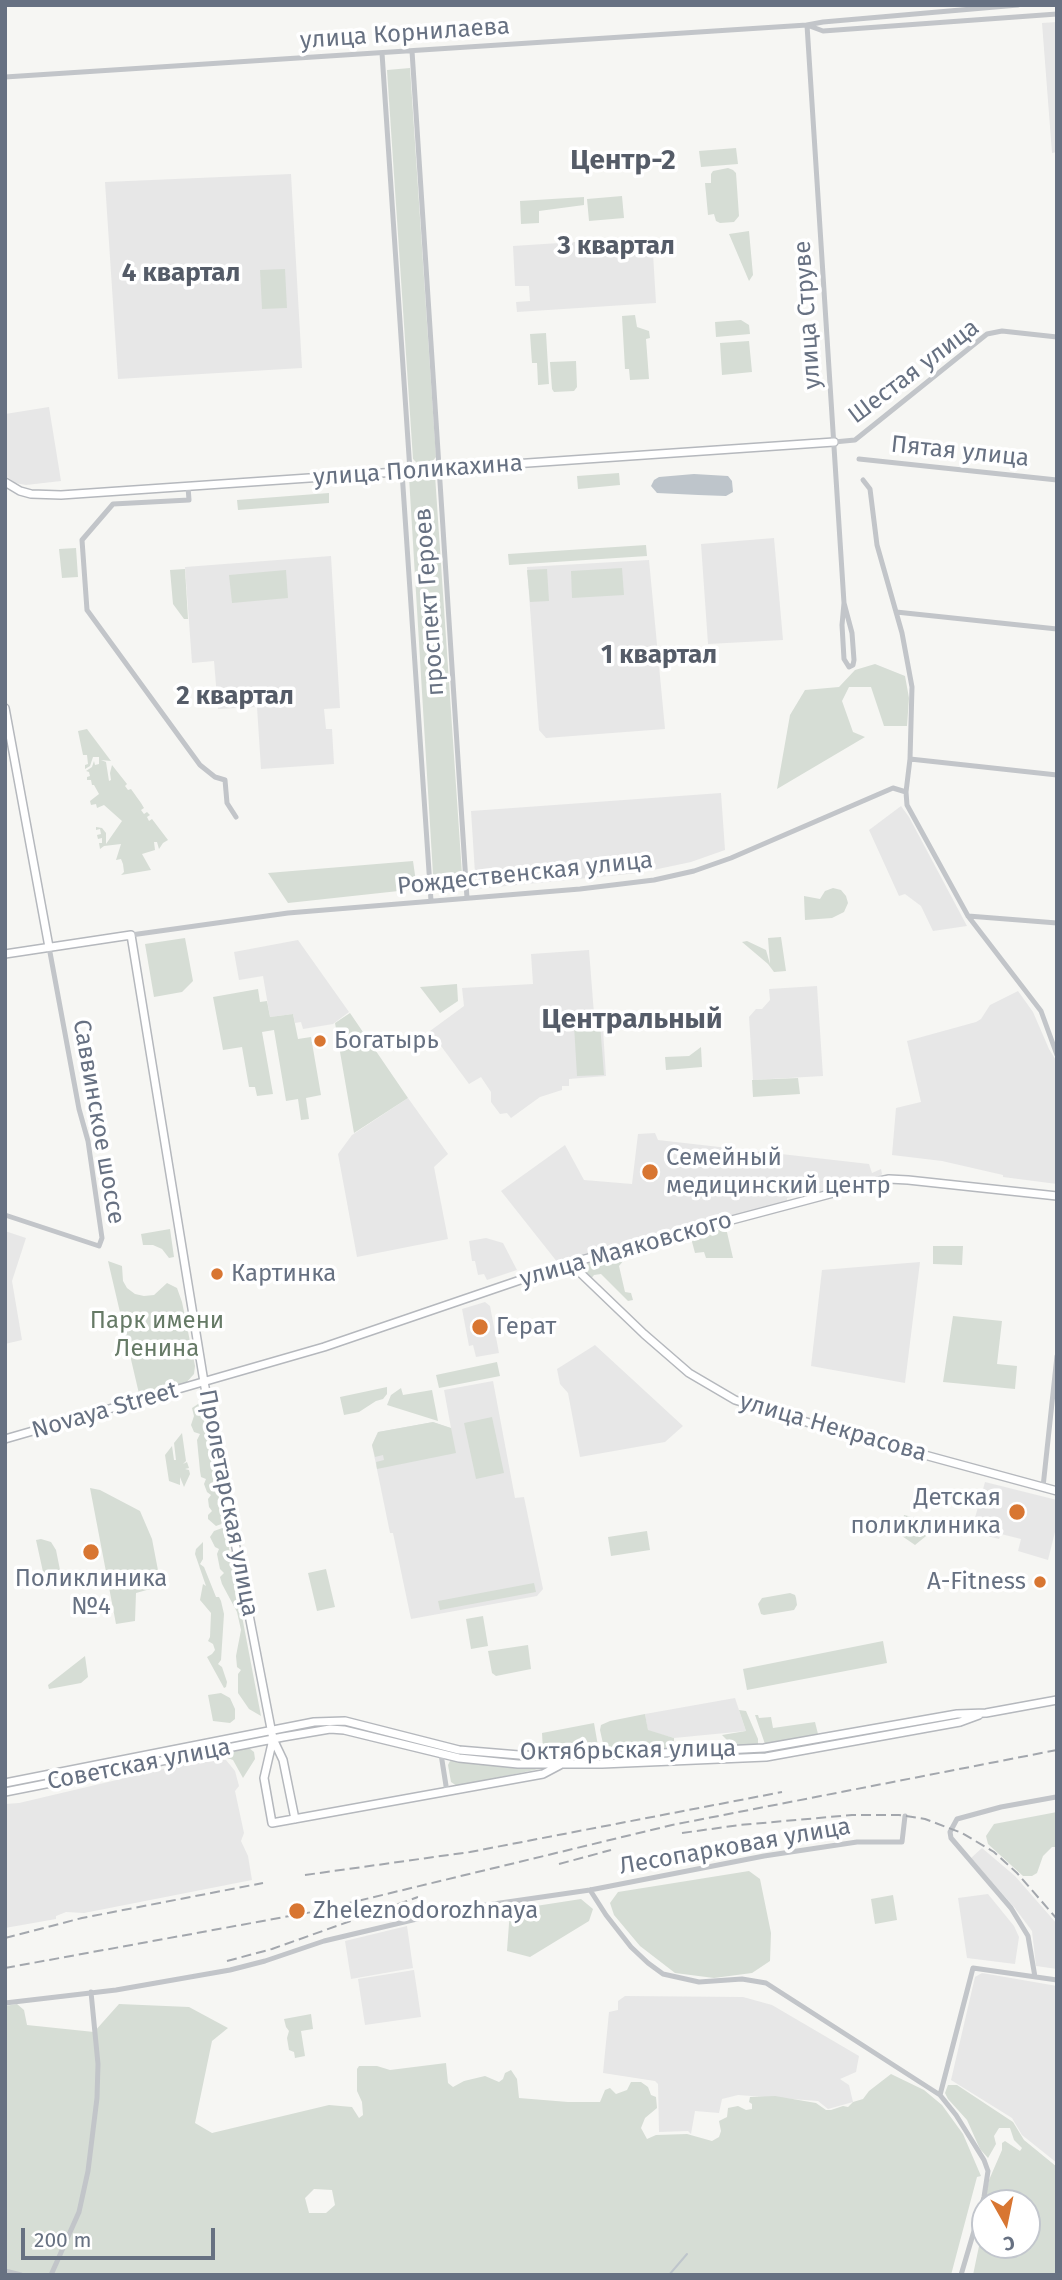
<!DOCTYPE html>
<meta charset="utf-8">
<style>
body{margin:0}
#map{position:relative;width:1062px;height:2280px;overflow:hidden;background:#f6f6f3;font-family:"Fira Sans",sans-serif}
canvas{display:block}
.frame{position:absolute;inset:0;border:7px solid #677182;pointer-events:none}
.north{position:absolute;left:971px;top:2189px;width:70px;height:70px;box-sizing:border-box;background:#fff;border:2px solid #c2c6cd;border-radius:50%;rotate:171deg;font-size:19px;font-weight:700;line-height:28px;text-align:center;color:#677182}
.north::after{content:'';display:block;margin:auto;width:24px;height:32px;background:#d87632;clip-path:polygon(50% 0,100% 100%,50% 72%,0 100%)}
.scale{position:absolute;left:21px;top:2228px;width:194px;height:32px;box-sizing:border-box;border:4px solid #677182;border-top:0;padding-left:9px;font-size:21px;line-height:24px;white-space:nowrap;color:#677182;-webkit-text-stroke:5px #fff;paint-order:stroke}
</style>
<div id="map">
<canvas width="1062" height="2280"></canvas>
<div class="frame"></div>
<div class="north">С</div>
<div class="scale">200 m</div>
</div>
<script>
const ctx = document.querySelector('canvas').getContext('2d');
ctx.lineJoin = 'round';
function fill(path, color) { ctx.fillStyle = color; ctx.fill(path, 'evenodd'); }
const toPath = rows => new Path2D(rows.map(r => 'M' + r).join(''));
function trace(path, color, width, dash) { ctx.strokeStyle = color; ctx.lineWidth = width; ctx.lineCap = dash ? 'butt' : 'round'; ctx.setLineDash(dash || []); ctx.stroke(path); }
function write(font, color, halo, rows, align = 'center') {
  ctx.font = font + ' "Fira Sans",sans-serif'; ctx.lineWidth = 7; ctx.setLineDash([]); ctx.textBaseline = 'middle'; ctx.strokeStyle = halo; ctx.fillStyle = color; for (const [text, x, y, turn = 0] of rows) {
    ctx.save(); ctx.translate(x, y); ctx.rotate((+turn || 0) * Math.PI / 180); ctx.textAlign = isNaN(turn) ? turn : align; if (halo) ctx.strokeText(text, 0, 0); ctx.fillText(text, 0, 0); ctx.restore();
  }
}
const built = toPath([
 [1057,22,1057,152,1052,153,1042,23],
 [291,174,302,368,118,379,105,182],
 [652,237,656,303,517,312,516,302,530,301,529,286,515,286,513,246],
 [49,407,61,481,26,485,15,483,5,475,5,414],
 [774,538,783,640,708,644,701,544],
 [331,556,340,708,324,709,326,729,332,729,334,764,261,769,257,707,218,709,214,661,192,663,185,567],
 [649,560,665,729,546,738,539,730,527,567],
 [721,793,725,850,691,862,639,873,476,889,471,811],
 [901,806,909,817,967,926,933,931,921,906,905,894,899,896,869,830],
 [298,940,349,1012,333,1024,303,1029,301,1022,295,1023,293,1014,270,1017,263,976,239,980,234,952],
 [589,950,594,1014,602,1014,606,1076,569,1079,569,1086,562,1086,562,1090,540,1097,511,1118,507,1113,500,1114,491,1102,491,1092,481,1077,469,1084,430,1031,464,1006,462,988,533,984,531,954],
 [817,986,823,1076,753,1080,749,1017,756,1009,762,1009,770,1000,769,989],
 [1018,991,1033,1012,1049,1049,1057,1062,1057,1184,1003,1177,1003,1175,942,1161,892,1155,896,1108,921,1102,907,1041,976,1022,981,1019,990,1005],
 [408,1098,448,1154,434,1167,448,1239,357,1257,338,1154,352,1135],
 [655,1133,658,1140,869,1164,872,1173,881,1169,882,1174,879,1177,808,1196,805,1194,791,1197,787,1198,787,1202,558,1263,501,1191,565,1145,584,1180,632,1184,638,1134],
 [5,1231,26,1238,12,1281,22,1340,5,1344],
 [486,1238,503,1243,517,1270,487,1280,484,1274,478,1275,475,1261,472,1261,469,1241],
 [920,1262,905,1383,811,1366,822,1270],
 [485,1302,490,1306,499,1353,476,1357,473,1345,469,1346,462,1309],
 [595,1345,683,1426,665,1442,580,1457,568,1393,560,1384,557,1369],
 [493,1381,515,1498,524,1497,543,1589,537,1596,411,1619,393,1533,390,1533,372,1445,378,1432,433,1422,451,1428,444,1390],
 [985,1482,1057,1500,1057,1524,1048,1560,1018,1551,1021,1539,1001,1534,999,1539,971,1532],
 [735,1698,746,1731,674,1738,648,1731,645,1714],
 [210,1758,210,1760,226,1760,235,1771,239,1786,235,1791,244,1833,241,1841,248,1856,252,1880,84,1913,66,1912,56,1916,56,1919,5,1928,5,1804,19,1803],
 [982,1848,1015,1876,1057,1924,1057,1969,1036,1966,1032,1931,1014,1907,971,1858],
 [988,1894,1014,1926,1019,1937,1015,1964,967,1958,958,1898],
 [407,1926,413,1968,351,1979,345,1941],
 [414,1970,421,2017,365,2025,358,1979],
 [982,1973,1057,1986,1057,2163,1022,2135,1012,2118,951,2080,975,1977],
 [625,1996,743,1997,772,2005,859,2056,856,2072,840,2079,849,2085,853,2102,828,2109,818,2101,738,2095,722,2099,719,2113,695,2111,691,2134,688,2131,659,2132,658,2084,655,2081,603,2073,609,2012,618,2010,618,2001]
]);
const green = toPath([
 [410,68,436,457,430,464,424,466,418,464,413,459,387,70],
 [736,148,738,164,701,167,699,151],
 [728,168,733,170,736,173,739,216,734,222,720,223,716,221,714,214,708,215,705,183,711,183,711,174,713,171],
 [622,196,624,218,589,221,587,199],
 [584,197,584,205,539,211,539,223,521,224,520,201],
 [749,231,753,275,749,281,729,234],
 [285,269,287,308,262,309,260,270],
 [635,315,637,327,649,331,650,338,646,339,649,379,630,380,629,369,625,369,622,316],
 [741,320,749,325,750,334,716,337,715,322],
 [546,333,549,384,538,385,537,363,532,363,530,334],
 [749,341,752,372,722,375,720,343],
 [576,361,577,387,574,391,554,392,552,389,550,362],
 [619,473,620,485,578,489,577,476],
 [435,475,463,889,434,891,409,477],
 [329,493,329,503,238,510,237,500],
 [646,545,647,556,509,565,508,554],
 [76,548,78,577,62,578,59,549],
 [622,568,624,595,572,598,571,571],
 [185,569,188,619,184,619,173,604,170,570],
 [547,569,549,601,530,602,527,570],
 [286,570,288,598,232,603,229,575],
 [875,664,905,676,909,698,907,726,884,726,871,687,849,687,842,701,853,732,865,737,777,789,790,715,805,690,839,687,855,670],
 [87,729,111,761,101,760,106,762,109,781,111,780,110,773,112,765,127,784,125,786,128,790,131,789,141,803,144,808,141,810,144,814,147,812,150,815,147,817,149,821,152,819,168,840,163,843,159,849,157,842,154,842,155,850,142,854,151,870,121,875,124,872,123,864,121,859,116,860,121,844,104,846,100,849,99,843,102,843,102,838,98,839,97,835,101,834,100,829,96,830,96,827,102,828,106,833,106,844,122,821,104,805,97,808,96,804,91,805,90,801,99,794,94,785,92,785,91,780,87,780,87,777,90,776,89,772,86,771,92,767,94,761,95,765,99,764,99,757,93,757,90,766,85,769,85,765,88,764,87,755,83,755,78,731],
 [413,861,417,889,288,903,268,873],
 [833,888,841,890,846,896,848,903,844,912,832,918,805,920,804,896,820,899,825,891],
 [781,937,786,971,774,972,768,964,742,942,747,941,766,950,770,964,768,938],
 [185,938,193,981,182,992,154,997,145,944],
 [457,984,458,1001,440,1013,420,987],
 [258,989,260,1002,267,1001,270,1017,293,1014,298,1039,311,1037,321,1095,306,1098,309,1119,301,1120,298,1099,286,1101,274,1030,262,1032,273,1094,257,1096,255,1087,249,1087,242,1047,223,1050,213,997],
 [350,1013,408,1098,354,1133,335,1023],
 [600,1024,604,1075,577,1076,574,1025],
 [82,1031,90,1037,91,1054,93,1056,95,1066,94,1072,98,1084,92,1093,89,1094,87,1084,83,1081,86,1077,81,1060,83,1057,81,1048,77,1044,80,1041,79,1032],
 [701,1047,702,1067,666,1070,665,1057,689,1056],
 [798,1078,800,1094,753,1097,752,1080],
 [726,1228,733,1258,706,1258,704,1252,695,1253,691,1238],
 [170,1229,174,1257,169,1258,162,1249,153,1245,143,1245,141,1234],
 [933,1246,963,1246,962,1265,933,1264],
 [618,1255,622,1256,624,1260,619,1266,625,1292,631,1293,633,1300,628,1301,601,1274,594,1275,591,1279,586,1274,584,1268,588,1263],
 [108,1261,122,1266,123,1281,127,1288,135,1294,144,1296,154,1295,167,1283,177,1288,182,1302,195,1366,194,1374,185,1384,140,1398],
 [953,1316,1002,1321,997,1364,1017,1366,1015,1389,943,1382],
 [497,1362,500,1376,439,1388,436,1375],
 [387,1387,387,1394,383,1399,376,1401,359,1412,344,1415,340,1397],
 [401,1388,403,1395,432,1390,438,1421,387,1405,391,1395],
 [201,1402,224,1523,216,1526,208,1519,208,1515,212,1511,209,1507,208,1499,211,1495,207,1492,204,1484,206,1479,201,1477,200,1471,197,1440,200,1434,194,1432,191,1425,194,1416,192,1408],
 [492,1417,504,1473,476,1479,464,1423],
 [433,1422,451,1428,456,1453,377,1469,376,1462,384,1460,383,1455,375,1457,372,1445,378,1432],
 [182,1433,186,1461,183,1464,187,1462,189,1468,185,1469,189,1470,190,1474,184,1487,180,1477,180,1485,169,1481,165,1455,172,1446,174,1460,176,1460,174,1443],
 [90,1488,100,1490,140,1511,152,1539,161,1586,136,1593,135,1621,116,1624],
 [904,1515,941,1524,915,1545,899,1534],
 [225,1527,261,1716,249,1709,238,1693,238,1674,241,1670,237,1667,236,1656,241,1630,237,1612,222,1584,220,1577,224,1573,220,1569,217,1554,219,1549,215,1547,210,1537,214,1531],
 [647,1531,650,1550,611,1556,608,1537],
 [41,1539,51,1542,56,1550,60,1570,52,1572,51,1576,53,1580,45,1581,36,1540],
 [203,1542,203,1559,200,1564,204,1567,216,1597,219,1597,221,1601,224,1614,221,1660,218,1664,222,1667,227,1682,226,1687,224,1688,207,1657,212,1654,215,1650,213,1644,208,1641,210,1637,211,1613,200,1600,203,1584,206,1586,195,1554,196,1549],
 [326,1569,335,1607,317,1611,308,1573],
 [534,1583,536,1592,440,1610,438,1601],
 [790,1593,795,1595,796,1598,797,1605,794,1610,764,1615,761,1614,758,1604,762,1598],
 [483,1616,488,1646,471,1649,466,1619],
 [883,1641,887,1663,747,1690,743,1669],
 [528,1645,531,1669,496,1676,492,1673,488,1651],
 [85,1656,88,1677,81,1683,49,1689,48,1685],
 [221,1693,230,1698,235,1709,235,1719,230,1723,213,1721,208,1695],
 [739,1710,746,1711,758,1739,758,1745,733,1746,722,1735,746,1731],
 [645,1714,648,1730,674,1738,674,1749,610,1751,604,1748,600,1730,601,1725,610,1721],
 [755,1715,758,1715,759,1718,771,1717,773,1728,815,1722,818,1734,765,1744],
 [594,1723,598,1746,597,1750,543,1751,542,1733],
 [249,1748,254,1752,255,1759,243,1778,233,1760,219,1755,219,1753],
 [458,1760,544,1767,544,1768,457,1786,451,1782,448,1765,450,1761],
 [1057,1812,1057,1847,1052,1847,1043,1856,1037,1873,1032,1876,1023,1876,988,1844,986,1836,994,1824],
 [749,1871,760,1879,771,1933,770,1961,752,1973,714,1978,675,1973,640,1946,614,1915,610,1903,618,1892],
 [893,1895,897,1920,875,1924,871,1899],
 [581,1899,593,1909,589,1921,530,1957,507,1951,510,1910],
 [17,2004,24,2010,27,2025,94,2032,119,2004,189,2007,228,2028,212,2041,195,2123,212,2133,329,2105,352,2107,359,2118,363,2115,362,2102,357,2091,357,2069,359,2066,377,2066,390,2070,446,2063,448,2083,453,2087,464,2081,485,2076,499,2082,503,2079,505,2073,511,2070,517,2079,519,2098,568,2102,600,2102,605,2090,610,2088,616,2094,627,2090,631,2082,641,2082,648,2087,651,2095,656,2097,657,2108,645,2118,641,2128,647,2139,656,2135,687,2134,712,2141,719,2137,721,2131,719,2121,727,2117,728,2108,738,2106,746,2110,752,2109,752,2104,749,2102,750,2097,775,2096,816,2103,826,2110,831,2110,843,2106,848,2107,853,2102,863,2099,869,2091,891,2074,924,2090,942,2105,963,2134,981,2176,977,2177,951,2275,5,2275,5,2006],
 [314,2189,332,2190,335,2205,326,2213,309,2213,305,2198],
 [311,2014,313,2029,301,2031,305,2056,295,2058,294,2052,289,2050,287,2038,289,2031,286,2027,284,2019],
 [948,2085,957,2085,1013,2122,1024,2140,1057,2167,1057,2275,973,2275,984,2222,981,2218,989,2180,1002,2150,1002,2143,1005,2141,1020,2151,1022,2148,1014,2140,1010,2128,999,2128,994,2136,996,2144,988,2158,980,2149,967,2120,948,2099,945,2093],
 [985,2203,1027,2203,1027,2245,985,2245]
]);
const water = toPath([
 [694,474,728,476,732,481,733,492,726,496,698,495,657,493,651,486,654,480,659,477]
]);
const stream = toPath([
 [669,2275,687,2254]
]);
const street = toPath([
 [1018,5,823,22,807,25,823,31,1057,14],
 [412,51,467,898],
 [382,53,410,471],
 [5,77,807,25,844,603],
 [834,442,855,440,987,334,1002,331,1057,337],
 [859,459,1057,480],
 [402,472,431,901],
 [863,480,870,489,877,545,902,633,912,687,910,759,906,792,907,805,968,916,1041,1011,1057,1055],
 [188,487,189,500,113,504,82,540,87,610,200,765,215,777,225,780,227,803,236,817],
 [844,603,852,633,854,660,853,665,849,667,844,659,842,625,844,603],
 [896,612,1057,629],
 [910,759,1057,775],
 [968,916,1057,923],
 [131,935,288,913,580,889,654,880,694,871,731,858,893,788,906,792],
 [5,1215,99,1246,102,1238,88,1141,79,1109,49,947],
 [1043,1487,1057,1356],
 [441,1754,447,1792],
 [590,1890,606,1915,631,1947,648,1963,663,1974,699,1982,742,1979,766,1983,940,2095,956,2115,984,2160,988,2171,984,2197,961,2275],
 [1035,1977,1028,1936,1011,1908,951,1838,950,1832,957,1819,1001,1807,1056,1797],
 [5,2003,116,1990,230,1970,265,1961,324,1941,459,1909,590,1890,764,1856,857,1842,902,1842,905,1816],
 [940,2095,973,1968,1057,1980],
 [5,2271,21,2275],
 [51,2275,79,2212,88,2171,97,2098,98,2064,91,1992]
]);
const secondary = toPath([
 [5,482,20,491,31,494,61,495,834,442],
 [5,708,49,947],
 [5,954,131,935,204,1382,273,1739,283,1760,295,1819],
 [570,1263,644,1334,689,1373,735,1400,829,1429,1057,1491],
 [5,1439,324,1347,570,1263,871,1183,889,1179,908,1180,1057,1196],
 [273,1739,264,1778,272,1823,543,1774,560,1765],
 [5,1783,314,1722,345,1721,459,1750,519,1755,602,1756,764,1748,957,1714,986,1713,1057,1700],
 [5,1792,283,1737,330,1729,344,1730,459,1758,518,1764,602,1764,766,1757,960,1722,979,1715]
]);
const rail = toPath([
 [682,1833,740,1825,852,1815,899,1815,925,1819,962,1833,994,1852,1017,1873,1057,1919],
 [559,1864,611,1850],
 [305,1875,470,1852,782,1792],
 [5,1938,82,1918,263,1883],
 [227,1961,272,1949,418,1897],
 [5,1968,312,1912,672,1825,1057,1750]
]);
const markers = [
 [320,1041,7,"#d87632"],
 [650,1172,9,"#d87632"],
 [217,1274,7,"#d87632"],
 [480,1327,9,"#d87632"],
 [1017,1512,9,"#d87632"],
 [91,1552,9,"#d87632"],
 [1040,1582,7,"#d87632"],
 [297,1911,9,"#d87632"]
];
const streetNames = [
 ["улица Корнилаева",405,34,-4],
 ["улица Струве",808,315,-94],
 ["Шестая улица",914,372,-37],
 ["Пятая улица",960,452,6],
 ["улица Поликахина",418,471,-4],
 ["проспект Героев",430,602,-94],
 ["Рождественская улица",525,874,-6],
 ["Саввинское шоссе",98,1122,80],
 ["улица Маяковского",626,1250,-16],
 ["Novaya Street",105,1411,-16],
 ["улица Некрасова",833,1428,16],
 ["Пролетарская улица",228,1503,79],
 ["Октябрьская улица",628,1751,-1],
 ["Советская улица",139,1765,-11],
 ["Лесопарковая улица",735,1847,-10]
];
const poiNames = [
 ["Богатырь",334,1041],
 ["Семейный",666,1158],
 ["медицинский центр",666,1186],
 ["Картинка",231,1274],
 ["Герат",496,1327],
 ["Детская",1001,1498,"right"],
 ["поликлиника",1001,1526,"right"],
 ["Поликлиника",91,1579,"center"],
 ["№4",91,1607,"center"],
 ["A-Fitness",1026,1582,"right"],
 ["Zheleznodorozhnаyа",313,1911]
];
const parkNames = [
 ["Парк имени",157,1321],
 ["Ленина",157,1349]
];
const neighbourhoodNames = [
 ["3 квартал",616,247],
 ["4 квартал",181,274],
 ["1 квартал",659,656],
 ["2 квартал",235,697]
];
const quarterNames = [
 ["Центр-2",623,161],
 ["Центральный",632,1020]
];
fill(built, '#e7e7e7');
fill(green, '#d6ddd5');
fill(water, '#bec5cb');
trace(stream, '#bec5cb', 2);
trace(secondary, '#b5b8bd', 10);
trace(street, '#c2c5c9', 5);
trace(secondary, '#fff', 7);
trace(rail, '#a3a7ad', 2, [10, 5]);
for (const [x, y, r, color] of markers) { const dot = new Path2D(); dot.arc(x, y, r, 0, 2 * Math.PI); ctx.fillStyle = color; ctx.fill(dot); trace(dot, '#fff', 2.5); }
write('24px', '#677182', '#fff', streetNames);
write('24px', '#677182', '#fff', poiNames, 'left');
write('24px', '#667a66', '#fff', parkNames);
write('bold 26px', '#555c68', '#fff', neighbourhoodNames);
write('bold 28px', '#555c68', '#fff', quarterNames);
</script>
